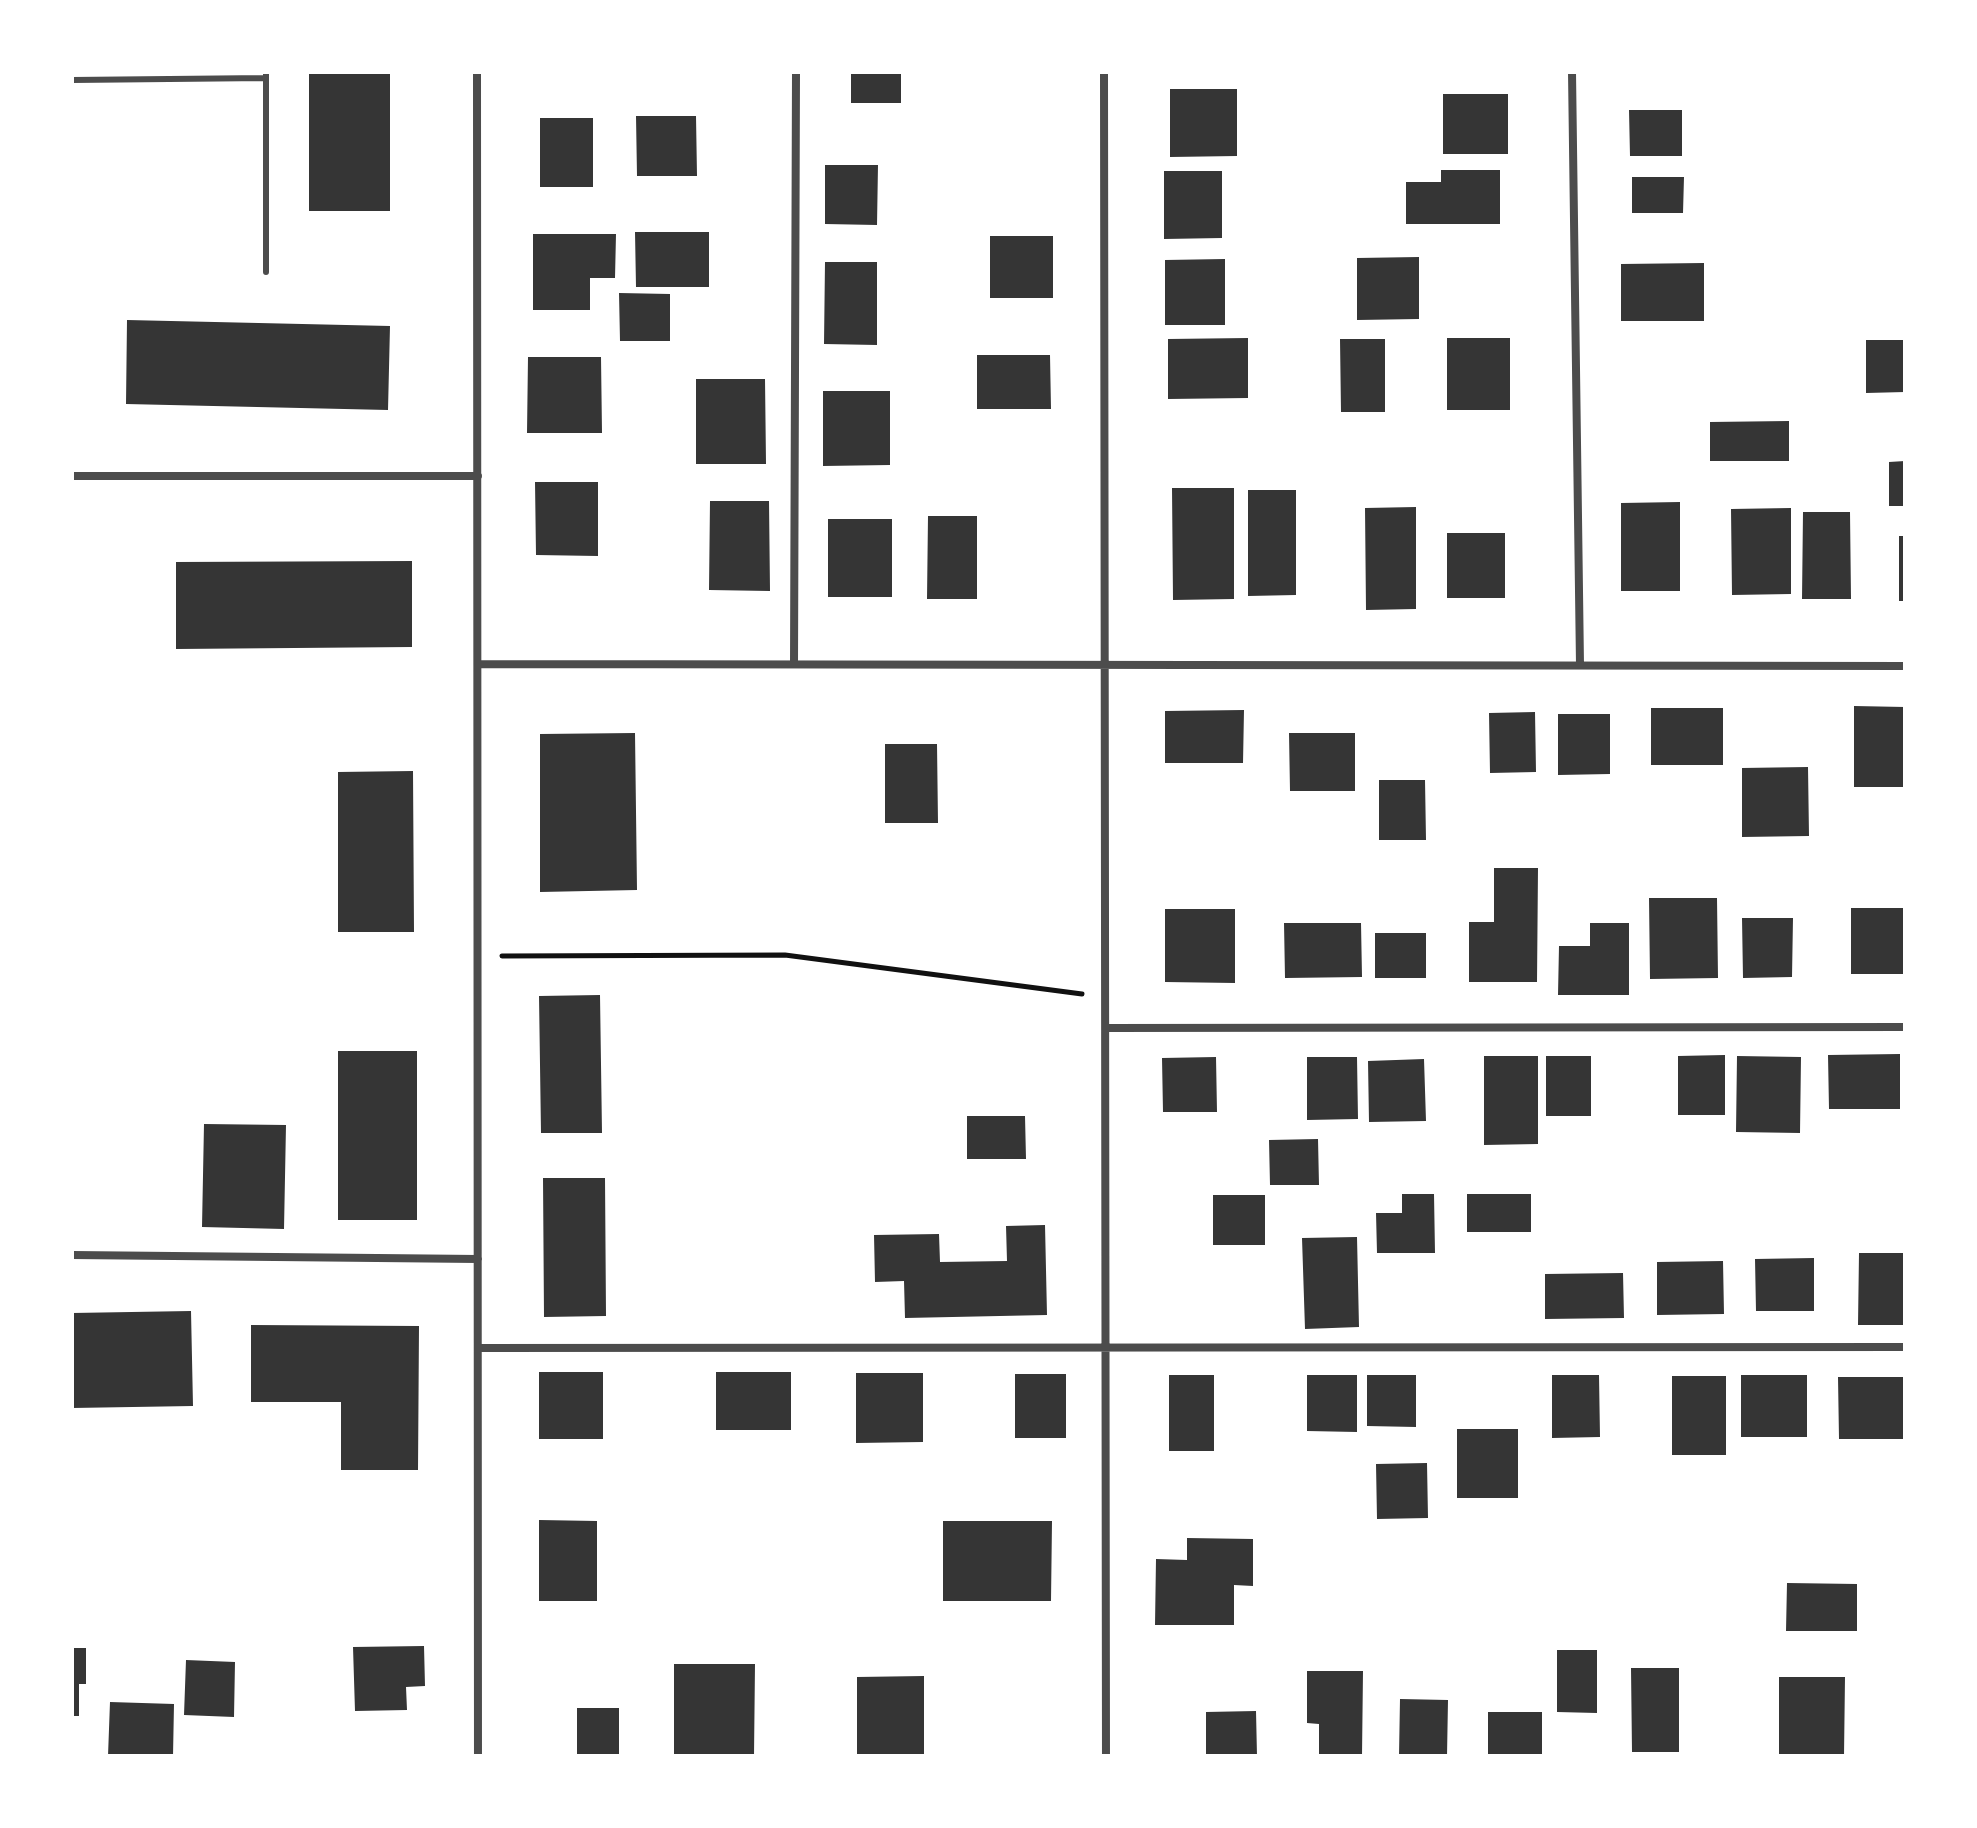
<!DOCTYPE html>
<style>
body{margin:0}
#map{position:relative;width:1977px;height:1828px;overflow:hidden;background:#fff;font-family:"Alegreya Sans",sans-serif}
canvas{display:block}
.frame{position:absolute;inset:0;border:74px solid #fff;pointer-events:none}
</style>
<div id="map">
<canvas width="1977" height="1828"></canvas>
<div class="frame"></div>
</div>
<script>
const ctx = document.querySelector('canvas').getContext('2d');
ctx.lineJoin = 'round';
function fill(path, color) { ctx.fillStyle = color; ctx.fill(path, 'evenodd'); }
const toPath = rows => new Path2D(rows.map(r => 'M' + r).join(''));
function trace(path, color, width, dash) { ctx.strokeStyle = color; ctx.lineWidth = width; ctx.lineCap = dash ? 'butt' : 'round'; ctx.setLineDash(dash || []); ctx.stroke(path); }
const building = toPath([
 [309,72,390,72,390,211,309,211],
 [851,72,901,72,901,103,851,103],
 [1170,89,1237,89,1237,156,1170,157],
 [1443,94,1508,94,1508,154,1443,154],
 [1629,110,1682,110,1682,156,1630,156],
 [636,116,696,116,697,176,637,176],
 [540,118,593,118,593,187,540,187],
 [825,165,878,165,877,225,825,224],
 [1441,170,1500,170,1500,224,1406,224,1406,182,1441,182],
 [1164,171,1222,171,1222,238,1164,239],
 [1632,177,1684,177,1683,213,1632,213],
 [635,232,709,232,709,287,636,287],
 [533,234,616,234,615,278,590,278,590,310,533,310],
 [990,236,1053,236,1053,298,990,298],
 [1419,257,1419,319,1357,320,1357,258],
 [1225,259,1225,325,1165,325,1165,260],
 [825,262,877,262,877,345,824,344],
 [1704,263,1704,321,1621,321,1621,264],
 [619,293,670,294,670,341,620,341],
 [127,320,390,326,388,410,126,404],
 [1248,338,1248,398,1168,399,1168,339],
 [1447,338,1510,338,1510,410,1447,410],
 [1340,339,1385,339,1385,412,1341,412],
 [1866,340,1905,340,1905,392,1866,393],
 [977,355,1050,355,1051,409,977,409],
 [528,357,601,357,602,433,527,433],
 [696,379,765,379,766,464,696,464],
 [823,391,890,391,890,465,823,466],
 [1789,421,1789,461,1710,461,1710,422],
 [1905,461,1905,506,1889,506,1889,462],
 [535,482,598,482,598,556,536,555],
 [1172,488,1234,488,1234,599,1173,600],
 [1248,490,1296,490,1296,595,1248,596],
 [710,501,769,501,770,591,709,590],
 [1680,502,1680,591,1621,591,1621,503],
 [1416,507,1416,609,1366,610,1365,508],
 [1791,508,1791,594,1732,595,1731,509],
 [1803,512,1850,512,1851,599,1802,599],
 [928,516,977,516,977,599,927,599],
 [828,519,892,519,892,597,828,597],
 [1447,533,1505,533,1505,598,1447,598],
 [1899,536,1905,536,1905,601,1899,601],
 [412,561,412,647,176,649,176,562],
 [1854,706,1905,707,1905,787,1854,787],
 [1651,708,1723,708,1723,765,1651,765],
 [1244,710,1243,763,1165,763,1165,711],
 [1535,712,1536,772,1490,773,1489,713],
 [1558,714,1610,714,1610,774,1558,775],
 [635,733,637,890,540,892,540,734],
 [1289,733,1355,733,1355,791,1290,791],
 [885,744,937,744,938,823,885,823],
 [1808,767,1809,836,1742,837,1742,768],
 [413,771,414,932,338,932,338,772],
 [1379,780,1425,780,1426,840,1379,840],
 [1494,868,1538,868,1537,982,1469,982,1469,922,1494,922],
 [1649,898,1717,898,1718,978,1650,979],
 [1851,908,1905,908,1905,974,1851,974],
 [1165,909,1235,909,1235,983,1165,982],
 [1742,918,1793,918,1792,977,1743,978],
 [1284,923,1361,923,1362,977,1285,978],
 [1590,923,1629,923,1629,995,1558,995,1559,946,1590,946],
 [1375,933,1426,933,1426,978,1375,978],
 [600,995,602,1133,541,1133,539,996],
 [338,1051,417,1051,417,1220,338,1220],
 [1900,1054,1900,1109,1829,1109,1828,1055],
 [1725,1055,1725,1115,1678,1115,1678,1056],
 [1484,1056,1538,1056,1538,1144,1484,1145],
 [1546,1056,1591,1056,1591,1116,1546,1116],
 [1737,1056,1801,1057,1800,1133,1736,1132],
 [1216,1057,1217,1112,1163,1112,1162,1058],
 [1307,1057,1357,1057,1358,1119,1307,1120],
 [1424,1059,1426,1121,1369,1122,1368,1061],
 [967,1116,1025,1116,1026,1159,967,1159],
 [204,1124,286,1125,284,1229,202,1227],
 [1318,1139,1319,1185,1270,1185,1269,1140],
 [543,1178,605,1178,606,1316,544,1317],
 [1402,1194,1434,1194,1435,1253,1377,1253,1376,1213,1402,1213],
 [1467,1194,1531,1194,1531,1232,1467,1232],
 [1213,1195,1265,1195,1265,1245,1213,1245],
 [1045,1225,1047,1315,905,1318,904,1281,875,1282,874,1235,939,1234,940,1262,1007,1261,1006,1226],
 [1357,1237,1359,1327,1305,1329,1302,1238],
 [1859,1253,1905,1253,1905,1325,1858,1325],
 [1814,1258,1814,1311,1756,1311,1755,1259],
 [1723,1261,1724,1314,1657,1315,1657,1262],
 [1623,1273,1624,1318,1545,1319,1545,1274],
 [191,1311,193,1406,72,1408,72,1313],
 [251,1325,419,1326,418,1470,341,1470,341,1402,251,1402],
 [539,1372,603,1372,603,1439,539,1439],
 [716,1372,791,1372,791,1430,716,1430],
 [856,1373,923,1373,923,1442,856,1443],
 [1015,1374,1066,1374,1066,1438,1015,1438],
 [1169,1375,1214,1375,1214,1451,1169,1451],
 [1307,1375,1357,1375,1357,1432,1307,1431],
 [1367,1375,1416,1375,1416,1427,1367,1426],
 [1552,1375,1599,1375,1600,1437,1552,1438],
 [1741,1375,1807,1375,1807,1437,1741,1437],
 [1672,1376,1726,1376,1726,1455,1672,1455],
 [1838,1377,1904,1377,1904,1439,1839,1439],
 [1457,1429,1518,1429,1518,1498,1457,1498],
 [1427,1463,1428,1518,1377,1519,1376,1464],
 [539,1520,597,1521,597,1601,539,1601],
 [943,1521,1052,1521,1051,1601,943,1601],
 [1187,1538,1253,1539,1253,1586,1234,1585,1234,1625,1155,1625,1156,1559,1187,1560],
 [1787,1583,1857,1584,1857,1631,1786,1631],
 [424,1646,425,1686,406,1687,407,1710,355,1711,353,1647],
 [72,1648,86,1648,86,1684,79,1684,79,1716,72,1716],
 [1557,1650,1597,1650,1597,1713,1557,1712],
 [186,1660,235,1662,234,1717,184,1715],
 [674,1664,755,1664,754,1756,674,1756],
 [1631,1668,1679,1668,1679,1752,1632,1752],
 [1307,1671,1363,1671,1362,1756,1319,1756,1319,1724,1307,1723],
 [924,1676,924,1755,857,1755,857,1677],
 [1779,1677,1845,1677,1844,1756,1779,1756],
 [1400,1699,1448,1700,1447,1756,1399,1756],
 [110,1702,174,1704,173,1756,108,1756],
 [577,1708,619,1708,619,1756,577,1756],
 [1256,1711,1257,1756,1206,1756,1206,1712],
 [1488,1712,1542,1712,1542,1755,1488,1755]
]);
const path = toPath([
 [502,956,785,955,1082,994]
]);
const service = toPath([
 [266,72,266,272],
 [72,80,266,78]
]);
const minor = toPath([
 [477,72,478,1756],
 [1104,72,1106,1756],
 [1572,72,1580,665],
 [72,476,478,476],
 [478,664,1905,666],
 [794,664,796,72],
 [1106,1028,1905,1027],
 [72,1255,478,1259],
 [478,1348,1905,1347]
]);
fill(building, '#353535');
trace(path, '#111', 5);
trace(service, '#4c4c4c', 6);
trace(minor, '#4c4c4c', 8);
</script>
